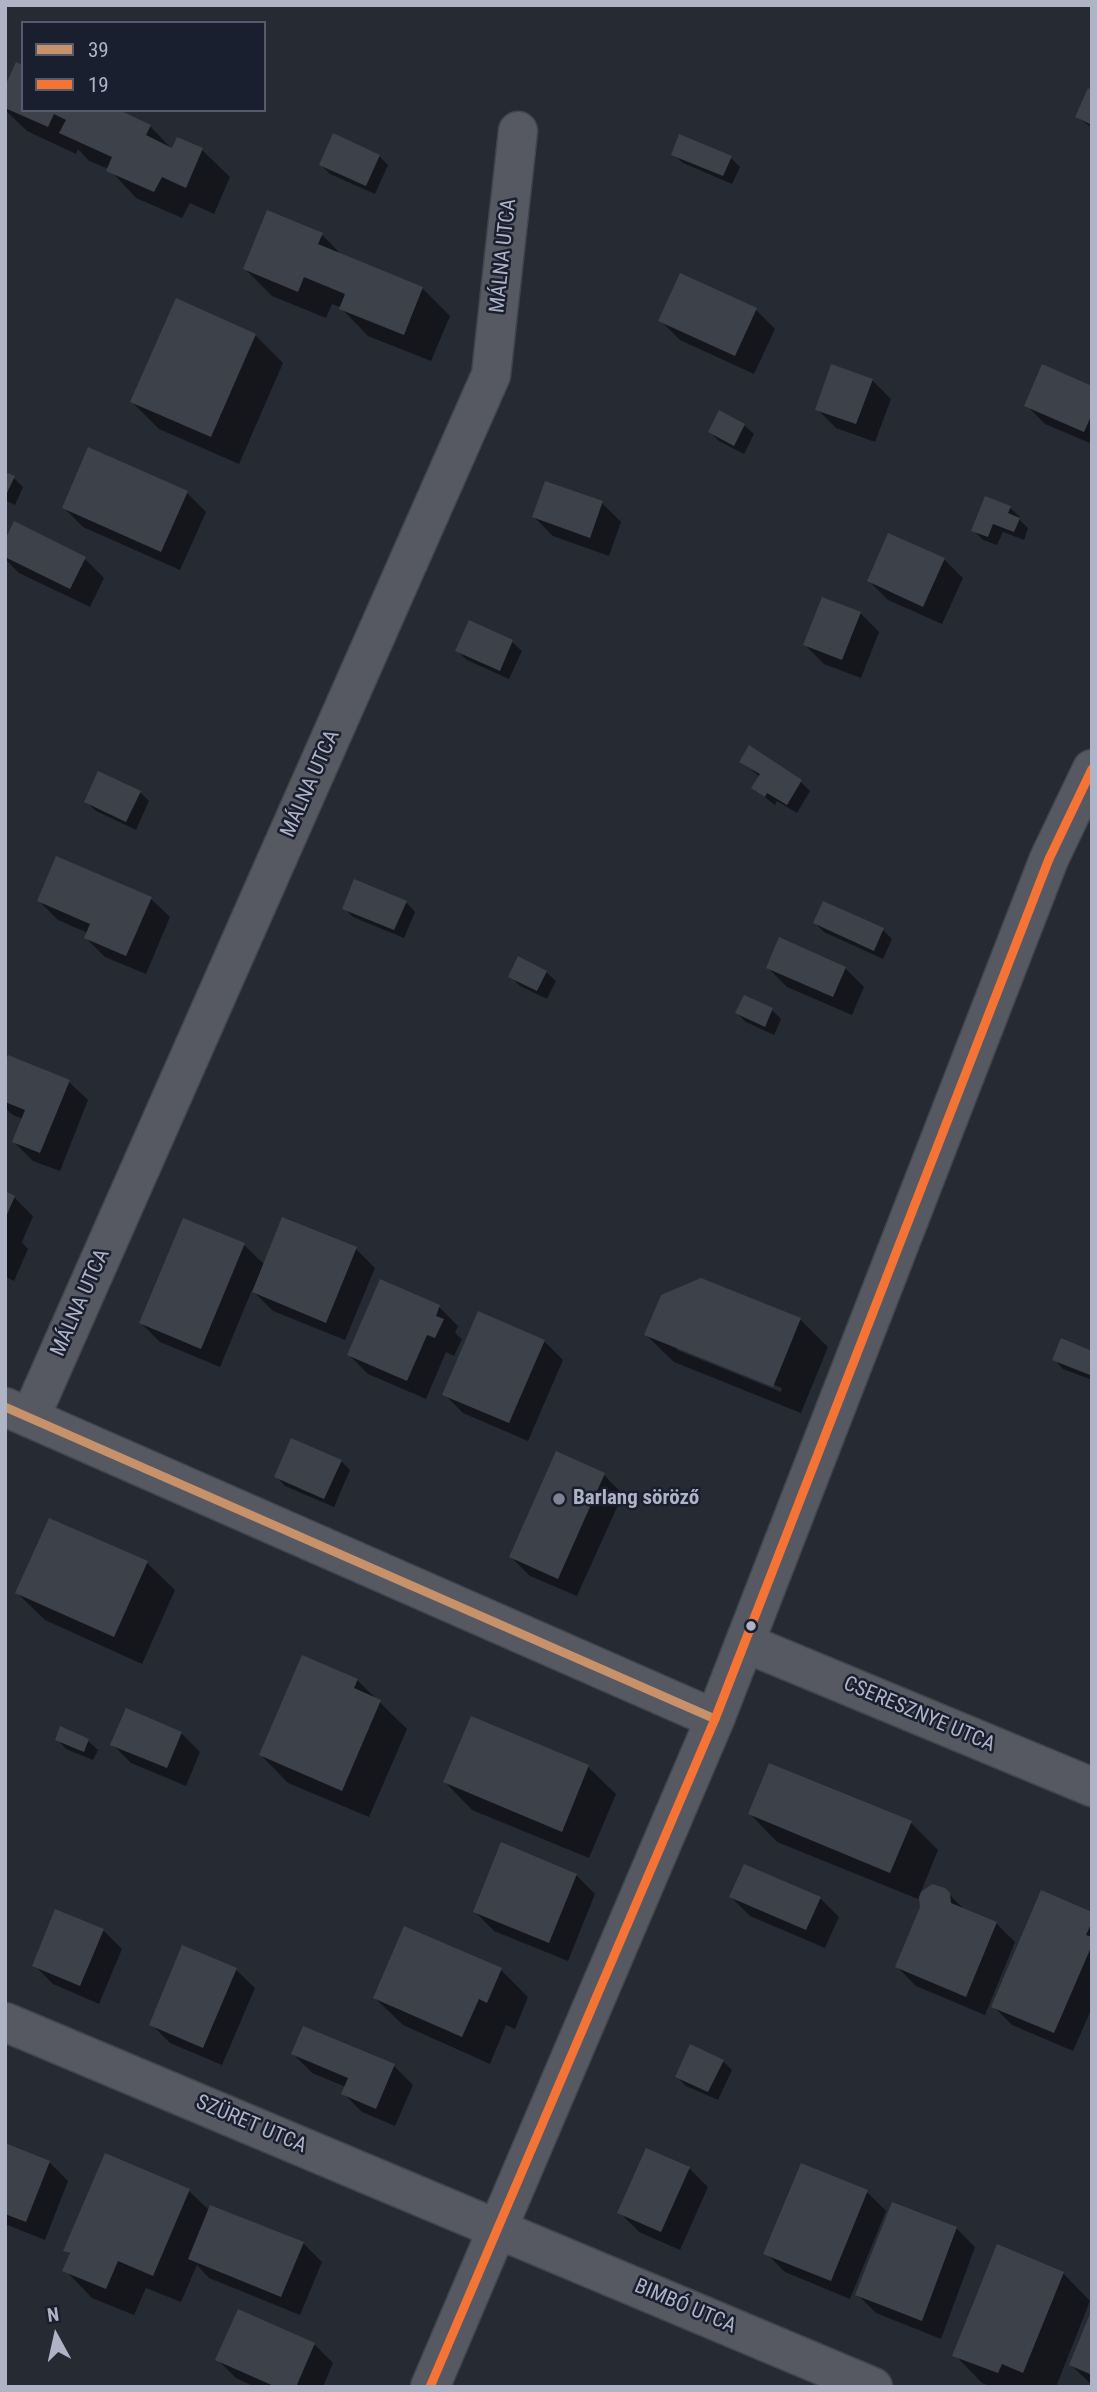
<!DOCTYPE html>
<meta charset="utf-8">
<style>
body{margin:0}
#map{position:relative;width:1097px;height:2392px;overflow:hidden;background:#262a33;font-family:"Roboto Condensed",sans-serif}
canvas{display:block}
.frame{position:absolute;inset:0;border:7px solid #aeb4c6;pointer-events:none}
.legend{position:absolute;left:21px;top:21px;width:245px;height:91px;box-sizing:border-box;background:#191f2e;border:2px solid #555b6b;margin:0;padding:9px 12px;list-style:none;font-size:21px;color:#aeb4c6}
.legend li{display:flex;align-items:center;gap:14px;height:35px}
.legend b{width:35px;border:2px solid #555b6b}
.north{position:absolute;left:21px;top:2301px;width:70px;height:70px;-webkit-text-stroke:5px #191f2e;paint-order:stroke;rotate:352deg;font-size:19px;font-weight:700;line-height:28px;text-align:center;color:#aeb4c6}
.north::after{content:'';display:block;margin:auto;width:24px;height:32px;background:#aeb4c6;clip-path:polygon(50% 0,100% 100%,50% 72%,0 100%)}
</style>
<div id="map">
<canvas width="1097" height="2392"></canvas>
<div class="frame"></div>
<ul class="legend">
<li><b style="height:9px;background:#c7916a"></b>39</li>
<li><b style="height:9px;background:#f57335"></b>19</li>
</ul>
<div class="north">N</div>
</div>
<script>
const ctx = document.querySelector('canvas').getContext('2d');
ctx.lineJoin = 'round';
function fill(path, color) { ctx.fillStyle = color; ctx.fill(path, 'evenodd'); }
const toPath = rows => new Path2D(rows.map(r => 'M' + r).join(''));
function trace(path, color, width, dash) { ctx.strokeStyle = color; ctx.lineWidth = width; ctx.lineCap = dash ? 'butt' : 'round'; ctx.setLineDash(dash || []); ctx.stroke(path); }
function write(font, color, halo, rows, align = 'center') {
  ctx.font = font + ' "Roboto Condensed",sans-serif'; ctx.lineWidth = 5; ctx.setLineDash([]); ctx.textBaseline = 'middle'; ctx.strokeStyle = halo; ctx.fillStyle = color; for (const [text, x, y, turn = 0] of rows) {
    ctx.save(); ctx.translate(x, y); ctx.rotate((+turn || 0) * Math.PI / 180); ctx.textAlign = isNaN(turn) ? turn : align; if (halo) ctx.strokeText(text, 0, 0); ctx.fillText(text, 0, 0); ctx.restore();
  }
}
const shadow = toPath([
 [5,90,23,110,114,110,150,126,173,150,178,139,202,150,230,177,214,214,190,203,182,218,136,198,109,169,89,161,78,149,76,154,27,131,5,110],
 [1092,92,1092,128,1077,117],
 [673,154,731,158,740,167,732,184,683,163],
 [379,156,388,165,375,194,330,174,321,165],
 [322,235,344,257,422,288,450,316,431,361,368,336,340,307,332,304,326,318,272,296,245,269],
 [756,310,775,329,754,374,680,340,661,321],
 [255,335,283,363,239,464,159,429,132,402],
 [872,380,891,399,875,442,836,428,817,409],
 [1092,388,1092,444,1045,424,1026,405],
 [744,425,754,434,744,454,719,441,710,432],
 [5,473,14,478,23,487,15,505,5,500],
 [187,493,206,512,180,570,83,527,64,508],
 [986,498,1010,508,1020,517,1019,519,1028,528,1024,540,1003,532,997,545,983,540,973,530],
 [602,503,621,522,609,556,553,536,534,517],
 [15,524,85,559,104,578,90,607,19,573,5,559,5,544],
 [944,559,963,578,942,624,888,600,869,581],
 [860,613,879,632,861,678,824,664,805,645],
 [469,623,512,642,522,651,509,679,467,660,457,651],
 [750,747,801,782,810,791,797,813,777,801,775,805,753,788,760,777,741,761],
 [140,792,149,801,136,830,96,811,86,802],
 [57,858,151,899,170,917,146,974,105,957,86,938,88,933,58,920,39,901],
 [406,902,415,912,404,938,353,917,344,908],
 [815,923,883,930,892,939,883,959,824,932],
 [768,968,845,968,864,987,852,1015,787,987],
 [546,972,556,981,547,999,520,986,510,976],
 [772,1010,781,1019,774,1035,746,1022,737,1013],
 [5,1067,69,1082,88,1100,60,1171,33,1161,14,1142,23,1119,13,1115,5,1108],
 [5,1193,14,1197,33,1216,22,1242,28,1249,14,1281,6,1277,5,1280],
 [244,1245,265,1265,356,1249,375,1268,345,1340,273,1311,252,1290,220,1367,160,1342,141,1323],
 [439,1307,458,1326,455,1333,462,1339,454,1356,446,1352,426,1399,368,1374,349,1355],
 [800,1319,828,1347,801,1413,674,1362,646,1335],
 [677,1346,782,1388,781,1392,677,1350],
 [544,1341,563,1360,528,1441,463,1413,444,1394],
 [1092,1352,1092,1380,1063,1369,1054,1359],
 [341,1461,350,1470,334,1507,285,1486,276,1476],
 [604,1475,623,1494,577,1596,530,1576,511,1557],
 [50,1520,147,1563,175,1590,142,1664,45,1620,17,1593],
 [357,1680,407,1729,369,1817,288,1783,261,1755],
 [472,1718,588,1767,616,1794,589,1858,472,1810,445,1782],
 [181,1733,200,1752,186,1786,131,1763,112,1744],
 [57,1739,88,1741,98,1750,93,1760,66,1749],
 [750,1814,911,1823,938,1850,918,1899,777,1842],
 [576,1875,595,1894,568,1961,494,1931,475,1912],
 [945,1890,965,1910,996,1923,1015,1942,985,2015,916,1986,897,1967],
 [731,1897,820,1898,839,1917,825,1948,750,1916],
 [1092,1914,1092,2008,1073,2051,1012,2025,993,2006],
 [103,1930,122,1949,99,2004,53,1984,34,1965],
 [236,1970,255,1988,222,2065,170,2043,151,2024],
 [501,1970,528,1997,515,2029,506,2025,490,2064,403,2025,375,1998],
 [293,2054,394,2066,413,2085,395,2126,362,2112,343,2093,346,2087,312,2073],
 [723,2061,732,2070,718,2100,686,2086,677,2077],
 [5,2145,49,2162,68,2181,45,2240,5,2224],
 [689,2168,708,2187,680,2250,639,2232,620,2213],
 [189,2191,210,2211,303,2243,322,2262,300,2315,209,2278,197,2265,181,2302,146,2288,134,2315,92,2298,65,2270,71,2256,66,2250],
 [867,2192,886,2211,850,2299,785,2272,766,2253],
 [956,2228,975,2247,941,2339,876,2313,857,2294],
 [1063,2273,1090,2301,1056,2387,992,2387,982,2383,955,2355],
 [1092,2313,1092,2385,1071,2365],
 [314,2344,333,2363,323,2387,255,2387,236,2378,217,2359]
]);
const building = toPath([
 [16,62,23,65,23,110,119,110,151,125,146,135,172,148,177,137,203,148,186,188,162,177,154,192,106,171,112,157,59,133,66,120,54,114,48,127,5,108,5,86],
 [1088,88,1092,90,1092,125,1075,117],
 [333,133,380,155,366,186,319,165],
 [679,134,732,156,723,176,671,155],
 [267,210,323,233,318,244,423,287,404,335,339,309,345,294,304,277,298,292,243,269],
 [680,273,757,308,735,356,658,321],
 [176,298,256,334,211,437,130,402],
 [831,364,873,379,856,424,815,410],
 [1042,364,1092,386,1092,414,1084,432,1024,406],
 [719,410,745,424,734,446,708,432],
 [88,447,188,491,161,552,62,508],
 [5,472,15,476,5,497],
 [545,481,603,501,590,538,532,517],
 [985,496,1011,506,1008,513,1020,518,1014,532,993,524,988,537,971,531],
 [14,521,86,557,70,589,5,557,5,540],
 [888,533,945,558,923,607,867,581],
 [822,597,861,612,842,660,803,645],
 [469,620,513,640,500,671,455,651],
 [749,745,802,780,787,805,767,793,765,797,751,788,760,774,739,762],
 [98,771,141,791,126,822,84,802],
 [56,856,152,897,126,956,84,938,90,924,37,901],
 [354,879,407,901,394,930,342,909],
 [823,901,884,928,874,951,813,923],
 [779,937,846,967,833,997,766,968],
 [518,956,547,971,537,991,508,977],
 [744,995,773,1008,765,1027,735,1013],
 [8,1055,70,1080,40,1153,12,1142,25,1110,5,1102,5,1062],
 [5,1191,15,1196,5,1219],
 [282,1217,357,1247,326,1323,252,1292],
 [183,1218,245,1243,201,1349,139,1323],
 [701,1278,801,1318,773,1387,644,1335,661,1295],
 [380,1279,440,1305,436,1316,444,1319,435,1338,427,1335,407,1381,347,1355],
 [478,1311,545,1340,509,1423,442,1395],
 [1061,1338,1092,1351,1090,1375,1052,1360],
 [291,1438,342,1460,324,1499,274,1477],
 [556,1451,605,1473,558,1579,509,1557],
 [49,1518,148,1561,114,1637,15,1593],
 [302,1655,358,1679,354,1688,381,1700,342,1791,259,1755],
 [126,1708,182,1732,167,1768,110,1745],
 [471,1716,589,1765,562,1832,443,1782],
 [60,1726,89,1739,84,1752,55,1740],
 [769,1763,912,1821,890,1873,748,1814],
 [501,1842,577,1874,549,1943,473,1912],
 [744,1864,821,1897,806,1930,729,1897],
 [932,1884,945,1888,950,1893,951,1903,997,1922,966,1997,895,1967,920,1907,919,1898,921,1892],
 [1041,1890,1092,1912,1092,1922,1086,1935,1092,1937,1092,1945,1054,2033,991,2007],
 [55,1909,104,1929,80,1986,32,1966],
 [404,1926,502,1968,487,2003,479,1999,462,2037,373,1998],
 [182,1945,237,1968,203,2048,149,2025],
 [303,2026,395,2064,376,2109,341,2094,348,2078,291,2054],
 [690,2044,724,2060,708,2092,675,2077],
 [5,2143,50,2161,26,2222,5,2214],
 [646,2148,690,2167,661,2232,617,2213],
 [105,2153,190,2189,153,2276,118,2261,106,2289,62,2271,70,2253,63,2251],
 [801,2163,868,2190,831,2281,763,2254],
 [892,2202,957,2227,922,2321,855,2295],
 [210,2205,304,2242,281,2297,188,2259],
 [997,2244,1064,2272,1023,2373,1002,2364,998,2373,952,2356],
 [238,2309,315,2343,296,2387,276,2387,215,2360],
 [1092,2309,1092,2375,1069,2365]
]);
const minor = toPath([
 [5,1407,715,1719],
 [30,1418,491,375,518,131],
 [745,1643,1092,1787],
 [5,2022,873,2387],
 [430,2387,715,1719,1049,859,1092,769]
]);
const bus1 = toPath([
 [5,1407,715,1719]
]);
const bus2 = toPath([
 [430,2387,715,1719,1049,859,1092,769]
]);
const markers = [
 [559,1499,7,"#7e8493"],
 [751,1626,6,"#aeb4c6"]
];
const streetNames = [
 ["MÁLNA UTCA",504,256,-84],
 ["MÁLNA UTCA",311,784,-66],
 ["MÁLNA UTCA",81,1303,-66],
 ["CSERESZNYE UTCA",919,1715,23],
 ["SZÜRET UTCA",251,2125,23],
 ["BIMBÓ UTCA",685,2307,23]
];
const poiNames = [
 ["Barlang söröző",573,1499]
];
fill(shadow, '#0007');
fill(building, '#3d414a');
trace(minor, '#42454c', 41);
trace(minor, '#565862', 38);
trace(bus1, '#c7916a', 9);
trace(bus2, '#f57335', 9);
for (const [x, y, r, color] of markers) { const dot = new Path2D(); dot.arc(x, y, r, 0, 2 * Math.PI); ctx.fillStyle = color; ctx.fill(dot); trace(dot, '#191f2e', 2.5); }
write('21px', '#aeb4c6', '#191f2e', streetNames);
write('bold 21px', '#aeb4c6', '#191f2e', poiNames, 'left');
</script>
